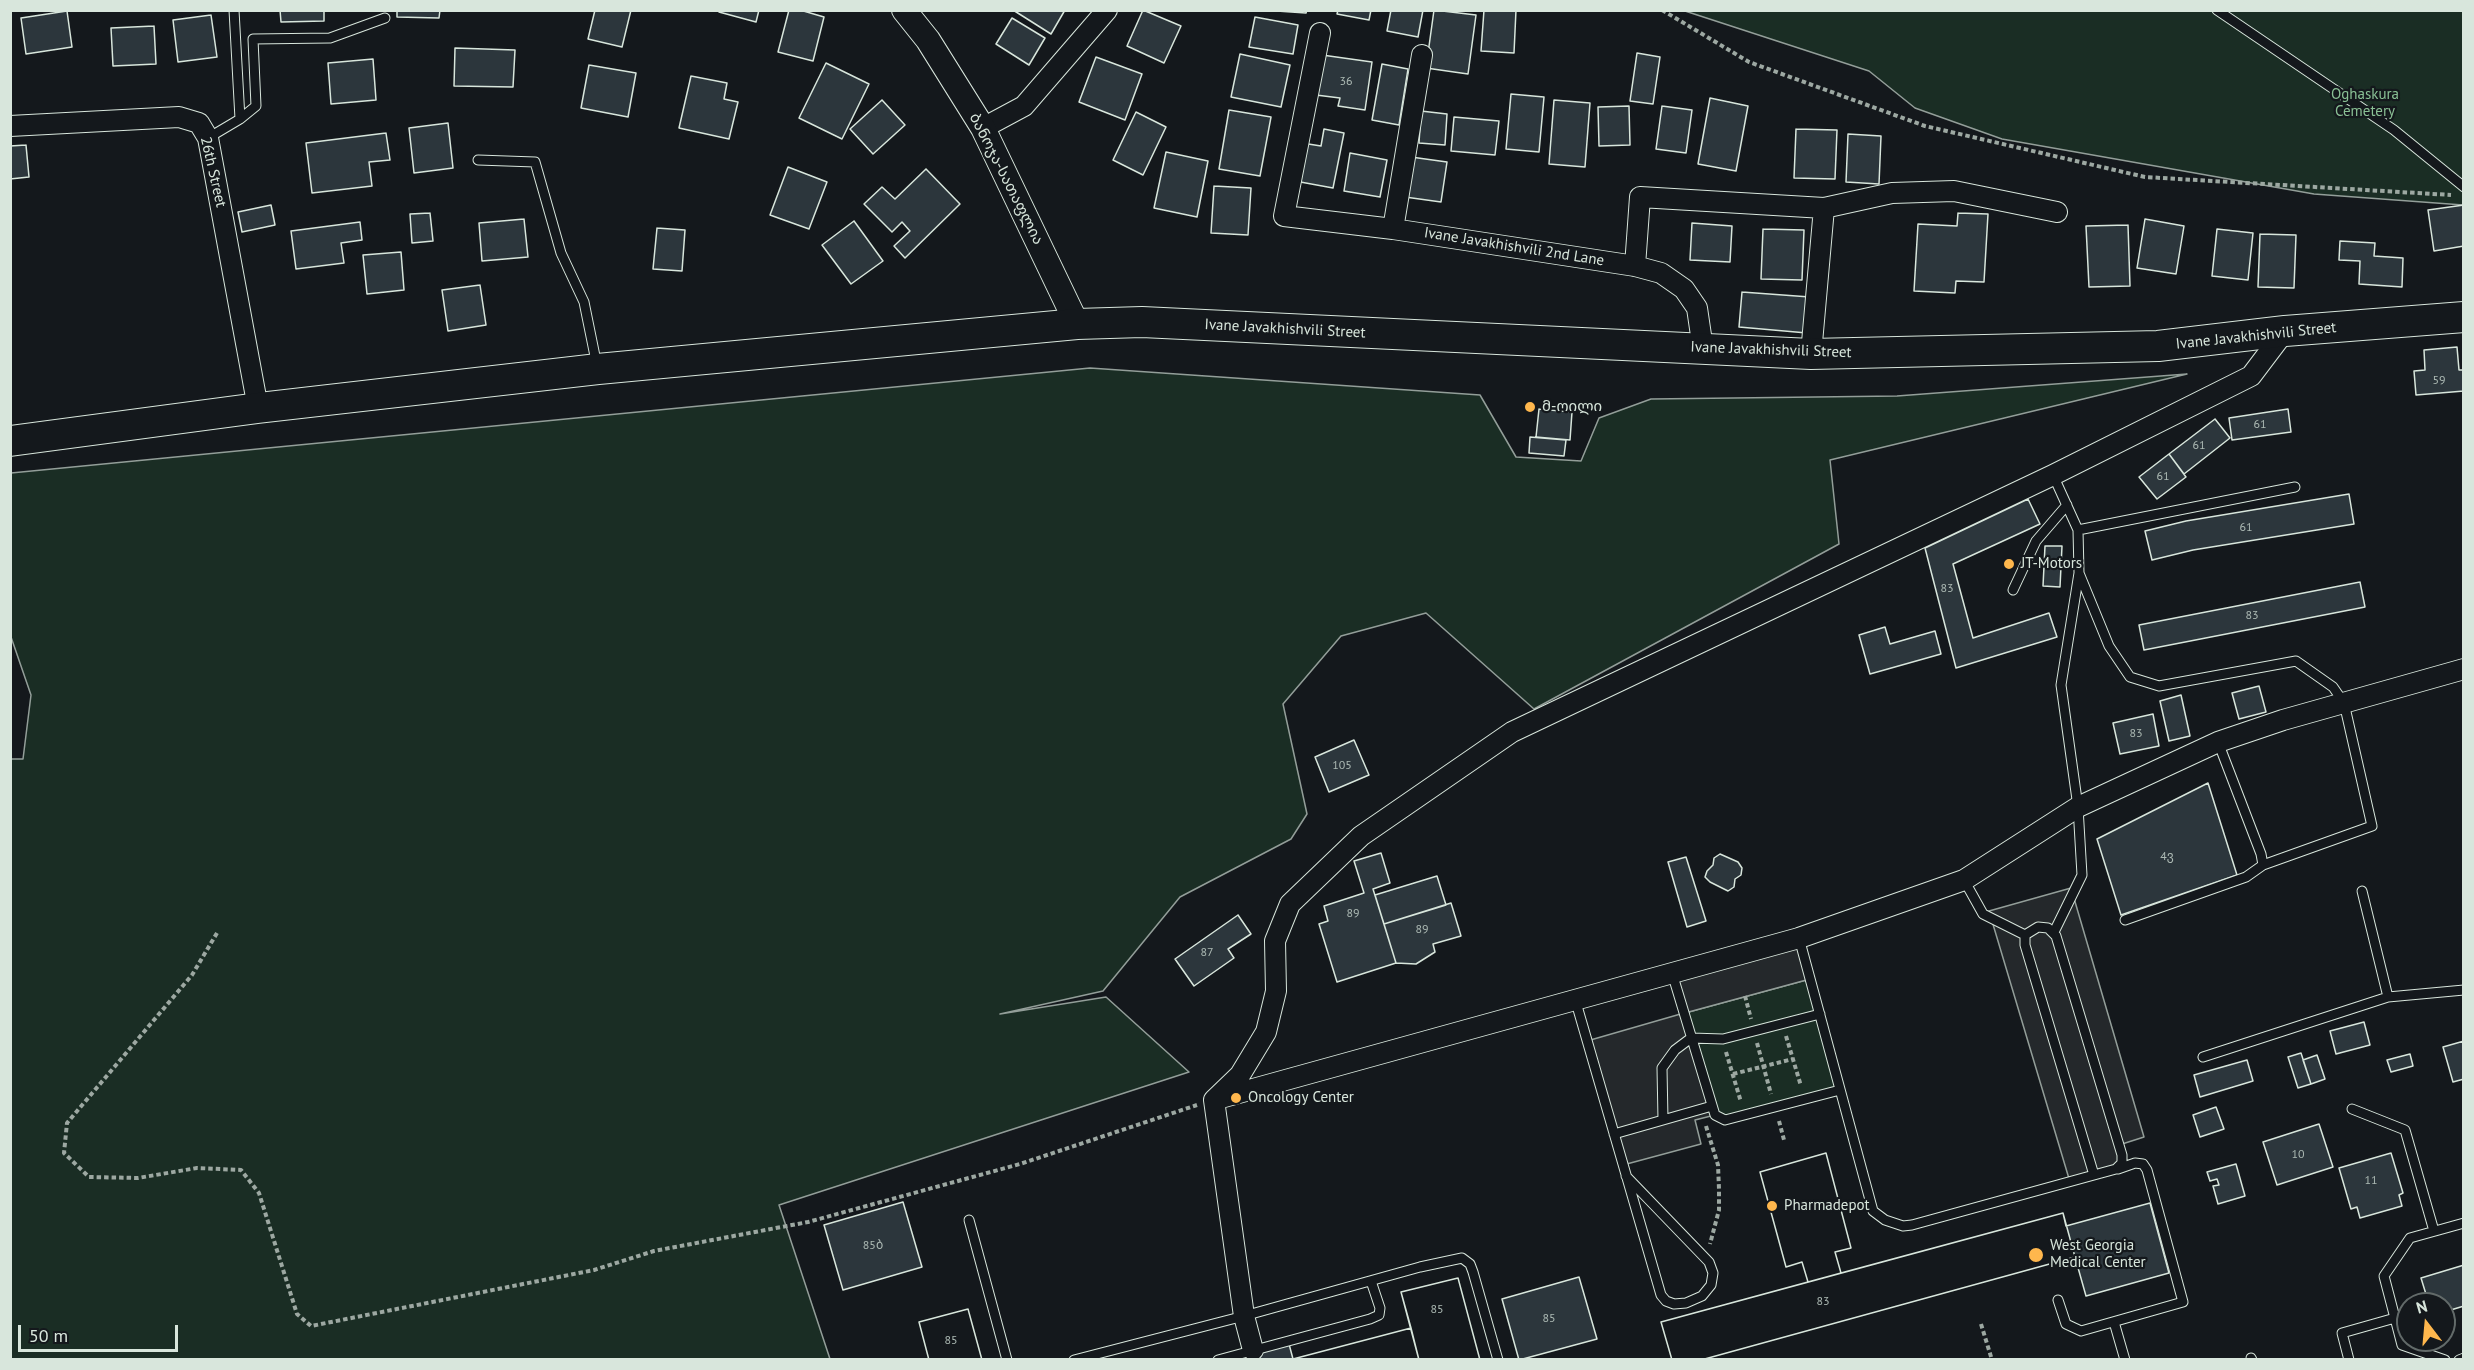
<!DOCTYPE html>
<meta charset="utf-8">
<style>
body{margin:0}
#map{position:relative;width:2474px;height:1370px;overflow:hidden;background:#14181c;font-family:"PT Sans",sans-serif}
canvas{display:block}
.frame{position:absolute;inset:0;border:12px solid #d8e6dc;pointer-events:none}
.north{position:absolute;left:2396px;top:1292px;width:60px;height:60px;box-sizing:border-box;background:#14181c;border:2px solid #626a69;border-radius:50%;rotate:344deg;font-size:16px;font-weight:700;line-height:24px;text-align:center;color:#d8e6dc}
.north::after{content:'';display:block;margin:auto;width:21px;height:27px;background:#ffb74d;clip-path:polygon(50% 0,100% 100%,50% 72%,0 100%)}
.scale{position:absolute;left:18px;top:1325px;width:160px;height:27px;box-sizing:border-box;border:3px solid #d8e6dc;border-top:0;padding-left:8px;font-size:18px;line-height:21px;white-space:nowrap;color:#d8e6dc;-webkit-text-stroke:4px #14181c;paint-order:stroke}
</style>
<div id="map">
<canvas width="2474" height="1370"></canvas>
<div class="frame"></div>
<div class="north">N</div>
<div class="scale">50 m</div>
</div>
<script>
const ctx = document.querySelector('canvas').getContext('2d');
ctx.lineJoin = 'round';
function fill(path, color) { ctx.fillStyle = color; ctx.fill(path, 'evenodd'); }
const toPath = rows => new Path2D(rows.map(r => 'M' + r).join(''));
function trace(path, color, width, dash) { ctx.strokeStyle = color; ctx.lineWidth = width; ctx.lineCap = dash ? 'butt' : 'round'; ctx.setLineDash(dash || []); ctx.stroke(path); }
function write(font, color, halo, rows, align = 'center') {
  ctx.font = font + ' "PT Sans","Noto Sans Georgian",sans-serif'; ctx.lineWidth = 4.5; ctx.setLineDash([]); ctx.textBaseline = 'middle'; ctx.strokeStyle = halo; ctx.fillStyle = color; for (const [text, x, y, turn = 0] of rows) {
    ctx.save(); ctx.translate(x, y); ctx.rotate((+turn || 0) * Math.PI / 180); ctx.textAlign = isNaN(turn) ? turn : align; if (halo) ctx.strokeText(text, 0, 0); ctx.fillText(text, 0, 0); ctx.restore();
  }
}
const green = toPath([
 [1685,11,2463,11,2463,205,2314,194,2002,139,1915,108,1869,71,1685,11],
 [1090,368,1480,395,1516,457,1581,461,1599,418,1651,399,1897,396,2187,374,1830,460,1839,544,1534,709,1426,613,1341,636,1283,704,1307,814,1291,839,1180,897,1103,991,1000,1014,1106,997,1189,1072,779,1205,830,1359,11,1359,10,759,23,759,31,695,11,637,11,473,1090,368],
 [1810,979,1840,1090,1725,1120,1715,1115,1685,1013,1810,979]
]);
const parking = toPath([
 [2071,888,2144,1137,2119,1145,2122,1163,2070,1182,1989,911,2071,888],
 [1799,938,1810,979,1685,1013,1715,1115,1695,1120,1701,1144,1623,1165,1587,1041,1684,1013,1672,973,1799,938]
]);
const building = toPath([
 [280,10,324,10,324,21,281,22,280,10],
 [397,10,440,10,439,18,397,17,397,10],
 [595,10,631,10,622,47,588,39,595,10],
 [719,10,759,10,756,22,719,12,719,10],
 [789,10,800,10,824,17,813,61,778,52,789,10],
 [1013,10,1065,10,1051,34,1013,10],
 [1143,10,1181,26,1164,63,1127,46,1143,10],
 [1262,10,1307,10,1306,13,1262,10],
 [1338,10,1371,10,1369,20,1337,14,1338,10],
 [1391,10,1423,10,1418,37,1387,31,1391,10],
 [1434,10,1476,15,1468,74,1426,68,1434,10],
 [1484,10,1516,10,1514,53,1481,51,1484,10],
 [67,11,72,47,26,54,21,18,67,11],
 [211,15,217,57,178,62,173,20,211,15],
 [1255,17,1298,25,1293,54,1249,47,1255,17],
 [1012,18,1045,38,1029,65,996,44,1012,18],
 [154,26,156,64,113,66,111,28,154,26],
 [455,48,515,50,513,87,454,86,455,48],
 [1637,53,1660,57,1653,104,1630,101,1637,53],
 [1240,54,1290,65,1281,107,1231,97,1240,54],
 [1322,55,1372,62,1365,110,1338,106,1340,98,1316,95,1322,55],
 [1096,57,1142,74,1125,120,1079,102,1096,57],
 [373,59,376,100,331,104,328,63,373,59],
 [826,63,869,84,842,139,799,118,826,63],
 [1382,64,1408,69,1399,125,1372,120,1382,64],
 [589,65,636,73,628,117,581,108,589,65],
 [691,76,727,83,724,99,738,102,729,139,679,128,691,76],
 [1511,94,1544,97,1539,152,1506,149,1511,94],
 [1710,98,1748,106,1736,171,1698,164,1710,98],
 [882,100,905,125,873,154,850,129,882,100],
 [1554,100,1590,103,1585,167,1549,164,1554,100],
 [1629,106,1630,145,1599,146,1598,107,1629,106],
 [1662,106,1692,110,1686,153,1656,149,1662,106],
 [1229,110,1271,117,1260,176,1219,169,1229,110],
 [1421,111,1447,114,1445,145,1419,143,1421,111],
 [1136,112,1166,127,1143,175,1113,160,1136,112],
 [1454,117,1499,121,1495,155,1451,151,1454,117],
 [448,123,453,168,414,173,409,128,448,123],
 [1324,129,1344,133,1333,188,1295,181,1302,143,1321,146,1324,129],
 [1796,129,1837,130,1835,179,1794,178,1796,129],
 [386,133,390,160,369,162,372,186,312,193,306,143,386,133],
 [1848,134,1881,136,1879,184,1846,182,1848,134],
 [26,145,29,177,10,179,10,146,26,145],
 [1166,152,1208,161,1197,217,1154,208,1166,152],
 [1350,153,1387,160,1380,197,1344,191,1350,153],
 [1411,157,1447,162,1441,202,1405,197,1411,157],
 [788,167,827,182,809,229,770,215,788,167],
 [926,169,960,204,905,258,894,246,910,231,902,222,892,232,864,204,882,187,895,199,926,169],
 [1214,186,1251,188,1248,235,1211,233,1214,186],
 [271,205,275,225,242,232,238,212,271,205],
 [2464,205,2464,246,2434,251,2428,210,2464,205],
 [430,213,433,241,412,243,410,214,430,213],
 [1958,213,1988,214,1984,282,1956,281,1955,293,1914,291,1918,224,1957,226,1958,213],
 [524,219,528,257,482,261,479,223,524,219],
 [2145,219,2184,226,2176,274,2137,268,2145,219],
 [854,221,883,261,851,284,822,245,854,221],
 [360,222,362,240,341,243,344,263,296,269,291,231,360,222],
 [1692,223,1732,226,1730,262,1690,260,1692,223],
 [2128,225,2130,286,2089,287,2086,226,2128,225],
 [657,228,685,230,682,271,653,269,657,228],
 [1763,229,1804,230,1802,280,1761,279,1763,229],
 [2217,229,2253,233,2248,280,2212,276,2217,229],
 [2260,234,2296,235,2294,288,2258,287,2260,234],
 [2340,241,2375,243,2374,256,2403,258,2402,287,2359,284,2360,261,2339,260,2340,241],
 [401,252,404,290,367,294,363,255,401,252],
 [480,285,486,325,448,331,442,290,480,285],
 [1742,292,1810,297,1807,333,1739,327,1742,292],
 [2457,347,2459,370,2464,370,2464,391,2416,395,2414,371,2425,370,2424,350,2457,347],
 [1539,409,1572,412,1570,440,1536,437,1539,409],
 [2288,409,2291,432,2232,440,2229,418,2288,409],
 [2215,419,2230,438,2184,474,2169,454,2215,419],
 [1530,437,1566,440,1564,456,1529,453,1530,437],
 [2169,454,2186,477,2157,499,2139,477,2169,454],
 [2349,494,2354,524,2193,550,2152,560,2145,531,2186,521,2349,494],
 [2028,499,2040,524,1953,564,1973,638,2049,613,2057,637,1956,668,1925,548,2028,499],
 [2045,546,2062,546,2060,587,2043,586,2045,546],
 [2360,582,2365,607,2144,650,2139,625,2360,582],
 [1885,627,1890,644,1935,631,1941,654,1870,674,1859,635,1885,627],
 [2259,686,2266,712,2239,719,2232,693,2259,686],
 [2181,695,2190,736,2169,741,2160,701,2181,695],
 [2153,714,2159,746,2120,754,2113,723,2153,714],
 [1354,740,1369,775,1329,792,1315,757,1354,740],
 [2208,783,2237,875,2121,915,2097,839,2208,783],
 [1381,853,1390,883,1373,889,1396,963,1337,982,1319,924,1328,921,1324,906,1364,893,1354,861,1381,853],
 [1720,854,1738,862,1742,868,1741,875,1735,879,1734,887,1728,891,1710,882,1705,877,1707,871,1713,865,1714,858,1720,854],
 [1686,857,1706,921,1687,927,1668,862,1686,857],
 [1437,876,1446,905,1384,924,1375,895,1437,876],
 [1451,903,1461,936,1433,944,1435,952,1416,964,1396,963,1384,924,1451,903],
 [1238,915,1251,934,1228,949,1234,958,1194,986,1175,959,1238,915],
 [2364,1022,2370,1045,2336,1054,2330,1031,2364,1022],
 [2464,1041,2464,1079,2453,1082,2443,1047,2464,1041],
 [2301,1053,2311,1084,2298,1088,2288,1057,2301,1053],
 [2410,1054,2413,1066,2391,1072,2387,1060,2410,1054],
 [2317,1055,2325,1079,2311,1084,2303,1060,2317,1055],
 [2247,1060,2253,1081,2200,1097,2194,1075,2247,1060],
 [2216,1107,2224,1129,2200,1137,2193,1115,2216,1107],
 [2319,1124,2333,1167,2277,1185,2263,1142,2319,1124],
 [1826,1153,1851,1248,1835,1252,1841,1273,2063,1213,2066,1226,2150,1203,2169,1273,2086,1296,2075,1257,1701,1360,1672,1360,1661,1322,1808,1282,1802,1262,1786,1267,1760,1172,1826,1153],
 [1826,1153,1851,1248,1835,1252,1841,1273,1808,1282,1802,1262,1786,1267,1760,1172,1826,1153],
 [2391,1153,2403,1193,2399,1195,2402,1206,2360,1218,2357,1207,2351,1209,2339,1168,2391,1153],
 [2236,1164,2245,1196,2218,1204,2213,1186,2219,1185,2217,1179,2210,1181,2207,1172,2236,1164],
 [903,1202,922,1267,843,1290,824,1225,903,1202],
 [2063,1213,2075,1257,1701,1360,1672,1360,1661,1322,2063,1213],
 [2464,1265,2464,1306,2444,1312,2444,1304,2429,1304,2421,1278,2464,1265],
 [1579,1277,1597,1339,1519,1360,1502,1299,1579,1277],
 [1458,1278,1480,1360,1233,1360,1289,1344,1293,1359,1411,1328,1401,1292,1458,1278],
 [1458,1278,1480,1360,1419,1360,1401,1292,1458,1278],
 [968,1309,982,1360,929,1360,919,1322,968,1309],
 [968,1309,982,1360,929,1360,919,1322,968,1309],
 [1411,1328,1419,1360,1292,1360,1293,1359,1411,1328]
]);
const path = toPath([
 [1662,10,1749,62,1925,126,2145,177,2451,195],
 [217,933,192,975,67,1123,64,1153,89,1177,138,1178,197,1168,241,1170,259,1193,297,1314,311,1326,594,1270,654,1251,808,1222,1020,1164,1197,1105],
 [1745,996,1751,1019],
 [1786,1036,1801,1086],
 [1757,1043,1771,1094],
 [1726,1052,1741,1102],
 [1733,1074,1793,1059],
 [1779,1121,1784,1140],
 [1706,1126,1718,1165,1719,1189,1719,1210,1710,1244],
 [1981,1324,1992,1360]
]);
const service = toPath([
 [234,10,240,119],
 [2217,10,2394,130,2464,187],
 [208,138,240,119,256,106,253,39,330,38,385,18],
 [478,160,535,162,561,253,584,302,597,366],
 [2053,475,2078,530,2079,573,2061,685,2078,807,2082,875,2054,932],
 [2078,530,2295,487],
 [2079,573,2109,646,2130,677,2159,686,2296,661,2333,687,2344,703,2372,826,2263,865],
 [2013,590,2036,541,2067,505],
 [1964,880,1983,914,2025,935],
 [2362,891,2388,997],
 [2125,920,2246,877,2263,865,2261,854,2218,742],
 [1799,938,1873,1211,1885,1220,1903,1226,1912,1225,2094,1175,2025,945,2025,935,2038,927,2048,928,2056,936,2122,1155,2122,1163,2116,1169,2094,1175],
 [1672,973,1715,1115,1725,1120,1840,1090],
 [1575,999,1661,1295,1666,1301,1674,1304,1686,1303,1702,1296,1711,1285,1713,1273,1709,1262,1626,1176],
 [2203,1057,2388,997,2464,990],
 [2352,1109,2405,1130,2434,1231],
 [1663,1120,1662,1068,1675,1050,1691,1038,1723,1039,1820,1014],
 [1614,1134,1712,1106],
 [969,1220,1007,1360],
 [2058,1300,2066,1324,2081,1331,2183,1302,2147,1170,2143,1164,2135,1163,2118,1169],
 [2395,1318,2402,1345,2445,1360],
 [2114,1322,2125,1360],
 [2251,1358,2252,1360],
 [1074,1360,1244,1316,1420,1267,1462,1258,1470,1264,1473,1272,1498,1360],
 [1218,1360,1370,1319,1379,1315,1380,1308,1371,1281],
 [2349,1360,2342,1333,2395,1318,2384,1276,2410,1238,2464,1223],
 [2459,1360,2464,1358]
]);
const minor = toPath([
 [1320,33,1284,216,1393,229,1635,266,1661,273,1684,289,1697,308,1703,349],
 [10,126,179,117,199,123,208,138,258,408],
 [983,128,1024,106,1107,10],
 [1824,208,1892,193,1954,191,2057,212],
 [1393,229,1422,55],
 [1635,266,1640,197,1824,208,1811,354],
 [1217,1099,1799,938,1964,880,2078,807,2218,742,2283,720,2464,669],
 [1214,1100,1240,1075,1266,1032,1276,991,1275,941,1290,904,1361,836,1512,732,2053,475,2251,376,2285,331],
 [1214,1100,1244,1316,1253,1350]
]);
const tertiary = toPath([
 [904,10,928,40,983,128,1077,324]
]);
const primary = toPath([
 [10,441,258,408,598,369,1077,324,1142,322,1811,354,2158,346,2285,331,2464,317]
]);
const markers = [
 [1530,407,6,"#ffb74d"],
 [2009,564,6,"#ffb74d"],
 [1236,1098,6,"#ffb74d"],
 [1772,1206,6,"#ffb74d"],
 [2036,1255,8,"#ffb74d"]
];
const numberNames = [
 ["36",1346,82],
 ["59",2439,381],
 ["61",2260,425],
 ["61",2199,446],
 ["61",2163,477],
 ["61",2246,528],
 ["83",1947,589],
 ["83",2252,616],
 ["83",2136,734],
 ["105",1342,766],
 ["4ვ",2167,857],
 ["89",1353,914],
 ["89",1422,930],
 ["87",1207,953],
 ["10",2298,1155],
 ["11",2371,1181],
 ["85ბ",873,1246],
 ["83",1823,1302],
 ["85",1437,1310],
 ["85",1549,1319],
 ["85",951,1341]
];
const parkNames = [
 ["Oghaskura",2365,95],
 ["Cemetery",2365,112]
];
const streetNames = [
 ["26th Street",213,172,77],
 ["ბანოჯა-სათაფლია",1006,179,63],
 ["Ivane Javakhishvili 2nd Lane",1514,247,9],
 ["Ivane Javakhishvili Street",1285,329,3],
 ["Ivane Javakhishvili Street",2256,336,-6],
 ["Ivane Javakhishvili Street",1771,350,2]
];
const poiNames = [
 ["მ-ოილი",1542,407],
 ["JT-Motors",2021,564],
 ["Oncology Center",1248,1098],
 ["Pharmadepot",1784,1206],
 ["West Georgia",2050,1246],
 ["Medical Center",2050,1263]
];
fill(green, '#1a2d24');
trace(green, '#939e99', 1.5);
fill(parking, '#24282b');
trace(parking, '#939e99', 1.5);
fill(building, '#2c363c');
trace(building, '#d8e6dc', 1.5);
trace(service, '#d8e6dc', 11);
trace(minor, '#d8e6dc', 22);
trace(tertiary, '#d8e6dc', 26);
trace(primary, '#d8e6dc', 32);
trace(path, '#9da8a2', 4, [4.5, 3]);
trace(service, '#14181c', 9);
trace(minor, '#14181c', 20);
trace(tertiary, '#14181c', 24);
trace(primary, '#14181c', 30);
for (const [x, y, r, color] of markers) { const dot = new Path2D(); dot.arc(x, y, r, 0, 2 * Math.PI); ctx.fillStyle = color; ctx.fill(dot); trace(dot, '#14181c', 2); }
write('12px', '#adbab4', null, numberNames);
write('15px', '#8ac095', '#14181c', parkNames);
write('15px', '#d8e6dc', '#14181c', streetNames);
write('15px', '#d8e6dc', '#14181c', poiNames, 'left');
</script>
